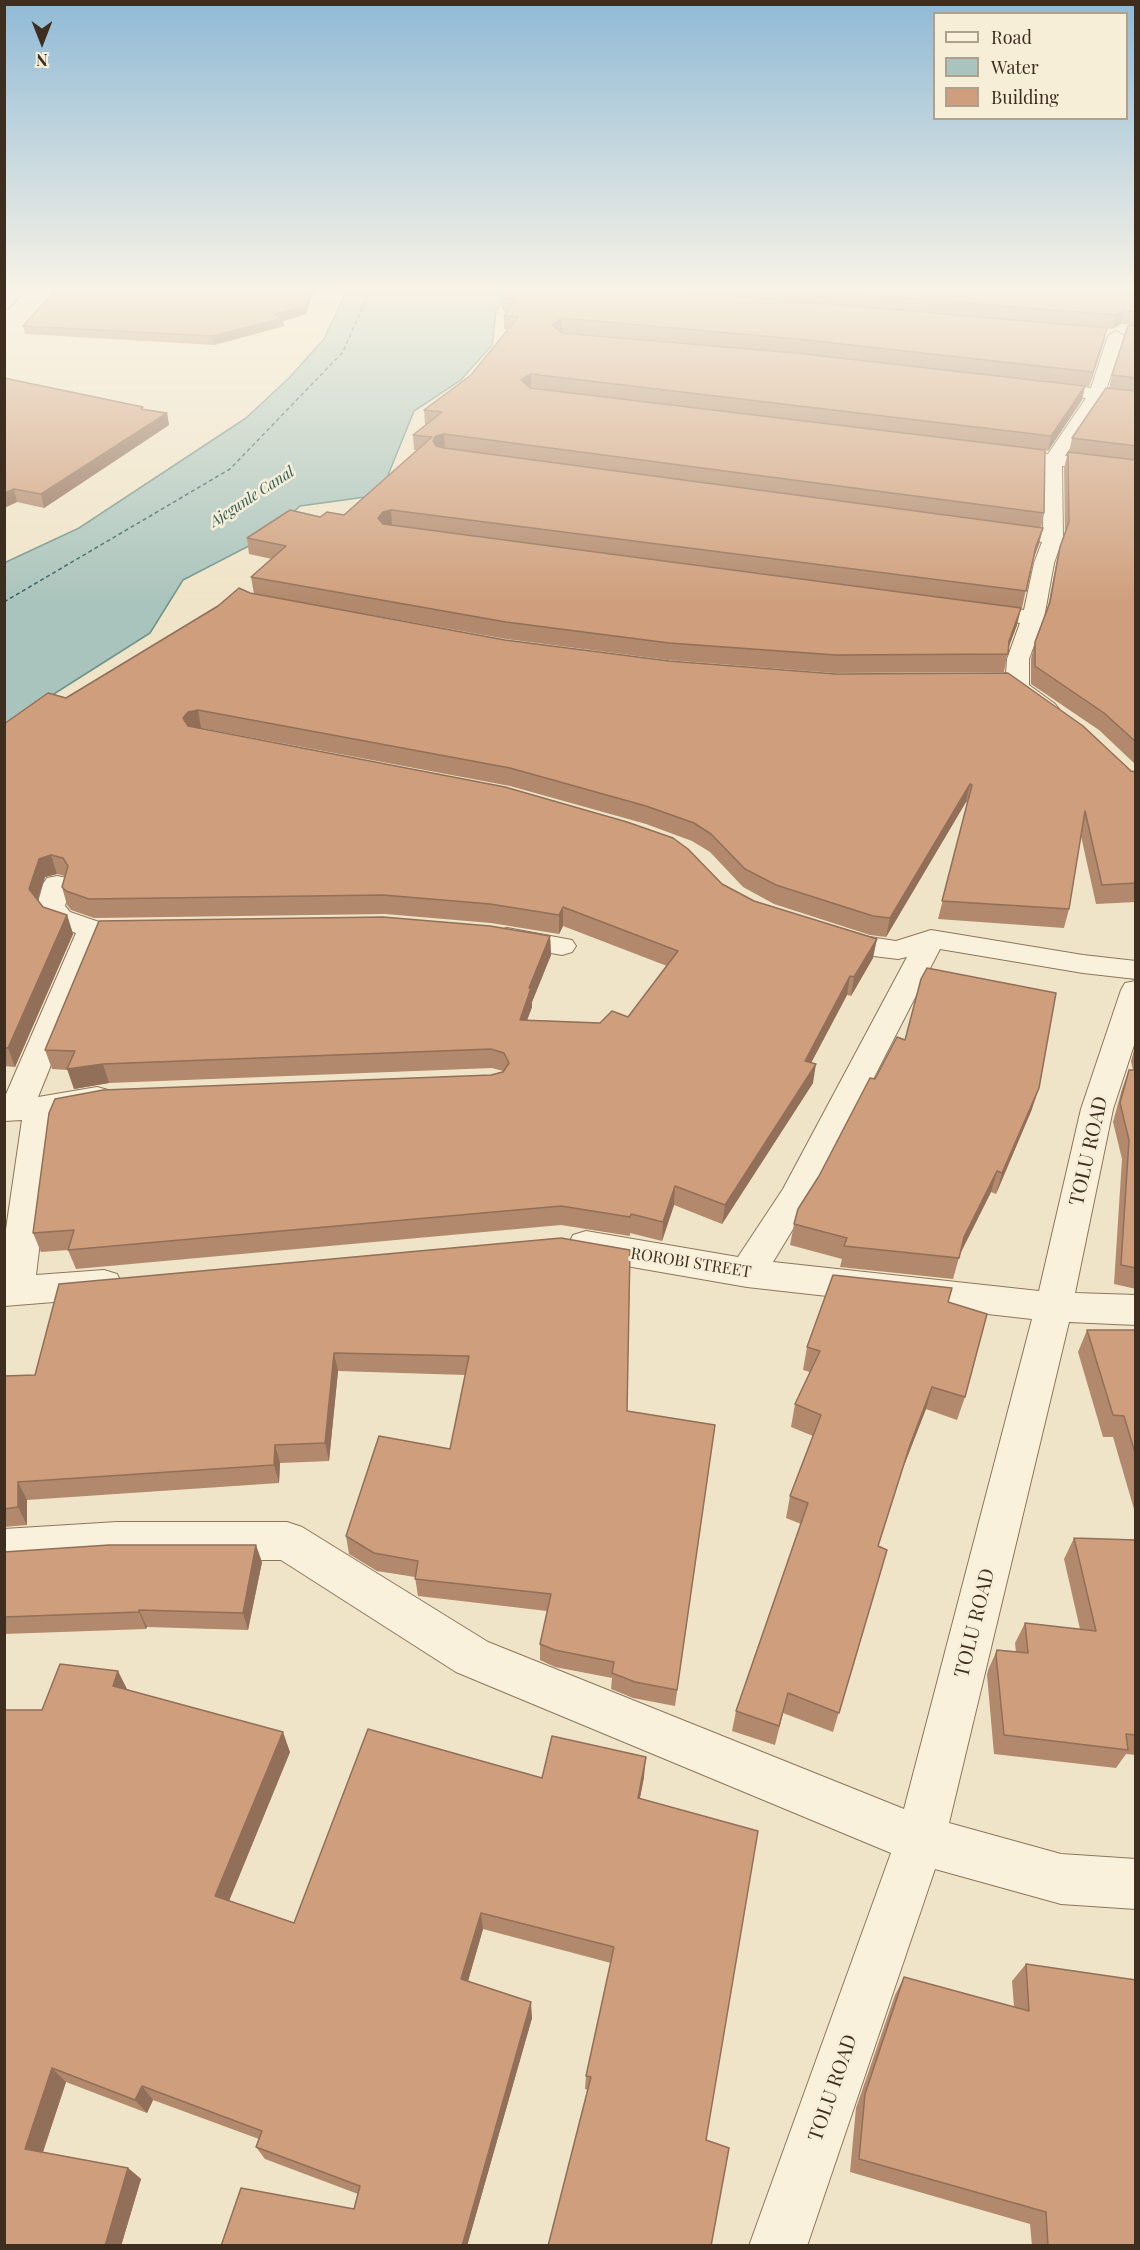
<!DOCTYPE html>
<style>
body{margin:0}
#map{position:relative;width:1140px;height:2250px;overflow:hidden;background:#f0e4c8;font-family:"Playfair Display",serif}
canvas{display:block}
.frame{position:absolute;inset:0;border:6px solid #3d2e20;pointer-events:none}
.legend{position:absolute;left:933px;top:12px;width:195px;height:108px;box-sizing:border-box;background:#f7eed8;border:2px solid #ada18e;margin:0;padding:8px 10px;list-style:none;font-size:18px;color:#3d2e20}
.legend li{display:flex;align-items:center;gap:12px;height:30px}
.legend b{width:30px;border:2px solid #ada18e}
.north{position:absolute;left:12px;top:12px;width:60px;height:60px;-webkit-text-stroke:4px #f7eed8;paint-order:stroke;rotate:180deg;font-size:16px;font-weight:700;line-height:24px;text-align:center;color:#3d2e20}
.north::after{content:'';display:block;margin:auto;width:21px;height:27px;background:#3d2e20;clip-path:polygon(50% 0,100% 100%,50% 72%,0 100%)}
</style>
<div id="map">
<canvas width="1140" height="2250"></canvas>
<div class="frame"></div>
<ul class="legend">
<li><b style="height:8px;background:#faf1dc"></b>Road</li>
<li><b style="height:16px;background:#a9c4bc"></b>Water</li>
<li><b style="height:16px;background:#cf9f7d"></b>Building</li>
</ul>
<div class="north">N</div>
</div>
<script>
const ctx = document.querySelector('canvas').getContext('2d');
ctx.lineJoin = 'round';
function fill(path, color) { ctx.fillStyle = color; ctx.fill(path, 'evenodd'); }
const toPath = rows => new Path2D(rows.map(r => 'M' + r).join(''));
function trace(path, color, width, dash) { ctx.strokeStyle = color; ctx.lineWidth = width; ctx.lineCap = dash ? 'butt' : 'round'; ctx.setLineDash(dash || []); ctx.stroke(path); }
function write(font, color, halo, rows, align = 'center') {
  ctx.font = font + ' "Playfair Display",serif'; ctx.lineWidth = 5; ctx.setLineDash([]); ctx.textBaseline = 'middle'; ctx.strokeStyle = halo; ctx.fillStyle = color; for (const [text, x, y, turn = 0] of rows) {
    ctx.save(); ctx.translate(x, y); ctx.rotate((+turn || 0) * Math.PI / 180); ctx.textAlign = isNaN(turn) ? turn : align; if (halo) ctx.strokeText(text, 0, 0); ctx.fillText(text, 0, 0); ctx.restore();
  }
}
const water = toPath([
 [348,288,510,288,496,312,492,345,461,380,414,411,380,495,300,506,270,535,183,580,150,633,5,725,4,563,79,528,246,418,289,378,324,339,348,288]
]);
const ferry = toPath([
 [4,602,230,469,343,352,371,288]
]);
const street = toPath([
 [1116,331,1124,336,1106,390,1136,394,1136,404,1101,400,1065,456,1136,464,1136,474,1062,466,1063,538,1054,563,1044,618,1029,659,1029,685,1055,704,1059,709,1055,714,1047,716,1039,714,1005,688,1007,659,1020,623,974,616,966,615,963,610,966,605,974,604,1024,610,1034,563,1042,542,997,537,990,535,987,531,990,527,997,525,1043,531,1044,464,1001,459,995,458,992,454,995,450,1001,449,1048,454,1086,398,1039,392,1031,387,1039,382,1091,388,1108,336,1116,331],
 [57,876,67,878,71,884,65,906,70,912,102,923,106,929,38,1097,97,1087,108,1090,113,1098,108,1106,55,1117,36,1275,104,1270,117,1274,122,1284,117,1294,104,1298,4,1306,4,1243,22,1120,4,1121,4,1099,76,933,50,924,37,906,43,884,47,878,57,876],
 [832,926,869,937,896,941,931,930,1083,955,1136,961,1136,979,1083,973,940,949,813,1196,773,1262,1039,1291,1081,1109,1121,990,1125,983,1136,981,1136,1039,1113,1109,1075,1293,1136,1295,1136,1325,1069,1322,949,1823,1061,1854,1136,1859,1136,1909,1061,1904,935,1869,807,2246,749,2246,891,1853,456,1672,281,1560,117,1560,4,1568,4,1529,117,1522,287,1522,302,1527,488,1642,904,1809,1032,1319,747,1287,586,1259,573,1255,568,1245,573,1235,586,1231,738,1257,783,1189,907,957,898,959,865,955,822,941,818,935,822,929,832,926],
 [507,928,572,940,576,946,572,952,562,955,497,943,493,937,497,931,507,928]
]);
const secondary = toPath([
 [12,288,27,288,9,308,4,309,4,296,12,288]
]);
const wall = toPath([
 [508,288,1136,288,1136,765,1099,730,1031,684,1031,659,1035,642,1048,607,1056,564,1060,547,1065,533,1064,468,1068,452,1069,453,1072,438,1109,388,1112,375,1132,325,1121,324,1112,329,1065,325,1107,328,1104,342,1089,387,1085,386,1082,400,1048,451,1045,450,1044,513,1041,528,1039,544,1032,561,1022,608,611,554,1017,625,1008,649,1004,672,834,673,668,660,506,639,254,594,251,577,272,559,249,554,247,538,320,517,344,515,417,450,414,450,413,435,426,424,425,424,424,410,471,375,508,329,504,329,504,316,507,312,502,311,501,298],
 [561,332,795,353,926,368],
 [306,314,283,321,284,326,214,345,25,334,23,326],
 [4,378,144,409,167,413,169,425,44,508,17,502,4,508],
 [250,593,1136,772,1136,902,1096,904,1081,836,1069,909,1064,928,938,919,968,803,966,802,886,937,870,935,774,904,743,887,710,852,692,841,646,824,510,786,201,728,198,728,722,884,754,901,873,958,851,996,847,995,811,1063,813,1083,722,1224,674,1205,662,1241,630,1233,630,1236,561,1225,76,1269,68,1250,41,1252,33,1233,503,1071,492,1068,109,1083,74,1089,68,1070,52,1069,45,1050,550,936,551,955,532,1002,532,1007,527,1020,600,1023,628,1017,667,966,563,926,559,934,491,923,385,914,94,918,71,910,67,905,62,887,65,876,57,874,45,877,38,900,43,907,67,915,73,934,15,1067,4,1066,4,724,66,698],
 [1136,1043,1136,1289,1114,1284,1122,1159,1113,1122,1122,1089,1129,1070,1133,1070,1131,1061],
 [875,1079,1032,1109,996,1194,991,1192,960,1254,953,1279,840,1267,842,1259,790,1245,794,1224,819,1176],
 [561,1238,627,1411,715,1425,675,1706,633,1698,611,1689,612,1678,555,1667,540,1660,540,1644,547,1611,418,1596,415,1577,377,1571,349,1554,346,1536,450,1449,465,1375,338,1371,329,1461,280,1463,279,1483,27,1500,27,1525,4,1527,4,1376,35,1375],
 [948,1302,965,1397,957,1420,926,1409,903,1468,878,1547,887,1550,833,1732,783,1713,775,1745,732,1731,736,1711,801,1524,786,1518,790,1496,813,1436,791,1427,795,1404,810,1372,803,1370,807,1347],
 [1087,1330,1136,1330,1136,1516,1113,1437,1103,1437,1078,1352],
 [1074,1538,1136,1540,1136,1755,1126,1754,1116,1768,994,1754,987,1675,988,1670,997,1650,1016,1652,1015,1643,1025,1623,1080,1629,1064,1559],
 [4,1552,262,1562,248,1630,147,1627,146,1629,4,1634],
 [127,1689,290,1752,229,1901,294,1923,542,1778,644,1777,640,1798,706,2140,711,2246,588,2090,585,2089,586,2076,611,1963,483,1929,468,1981,532,2018,467,2246,221,2246,354,2209,358,2194,265,2159,256,2147,259,2139,153,2100,147,2113,66,2082,43,2152,128,2168,141,2179,121,2246,4,2246,42,1710],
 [1026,1964,1136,2246,1032,2246,1030,2224,850,2172,856,2108,895,1995,904,1977,1014,2007,1012,1981]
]);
const shadedWall = toPath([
 [311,288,315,288,306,314,283,321,284,326,214,345,212,336,274,314],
 [683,288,693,288,692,294,683,299],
 [1125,310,1121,324,1112,329,1115,315],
 [562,318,562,332,552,338,552,325],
 [1107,328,1104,342,1089,387,1093,372],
 [531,374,531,388,521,394,521,380],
 [1085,386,1082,400,1048,451,1051,436],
 [167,413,169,425,44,508,41,494],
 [444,434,445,449,437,451,433,441,436,436],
 [14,489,17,502,4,508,4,493],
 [391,510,392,526,380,534,378,518,383,512],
 [1043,528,1039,544,1032,563,1036,546],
 [1021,608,1017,625,1006,654,1009,641],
 [198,710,201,728,192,730,187,736,183,718,188,712],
 [970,784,966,802,886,937,890,918],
 [51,855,57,874,45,877,35,907,29,889,39,859],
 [563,907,563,926,559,934,559,915],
 [67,915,73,934,15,1067,8,1048],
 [550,936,551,955,532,1002,532,1007,520,1039,520,1020,529,988],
 [877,939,873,958,851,996,854,977],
 [850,976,847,995,802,1080,805,1061],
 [103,1064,109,1083,74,1089,67,1069],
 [816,1064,813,1083,722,1224,725,1205],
 [1039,1088,1032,1109,996,1194,1002,1173],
 [997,1171,991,1192,958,1258,964,1237],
 [675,1186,674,1205,662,1241,663,1222],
 [334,1353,338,1371,329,1461,325,1443],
 [932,1387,926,1409,903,1468,910,1445],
 [275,1445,280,1463,279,1483,274,1465],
 [18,1482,27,1500,27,1525,18,1507],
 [256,1545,262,1562,248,1630,243,1613],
 [139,1610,147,1627,146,1629,139,1612],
 [118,1671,128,1691,113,1686],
 [283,1732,290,1752,224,1913,215,1896],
 [646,1757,644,1777,636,1817,638,1798],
 [481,1913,483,1929,464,1995,461,1979],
 [531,2002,532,2018,467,2246,462,2246],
 [52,2068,66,2082,40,2161,25,2149],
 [142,2086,153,2100,147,2113,135,2100],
 [128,2168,141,2179,121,2246,105,2246]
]);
const building = toPath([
 [57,288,311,288,305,306,274,314,283,318,212,336,23,326,57,288],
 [508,288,684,288,687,292,1107,328,1093,372,797,339,562,318,552,325,562,333,796,353,1085,386,1051,436,531,374,521,380,530,388,1045,450,1044,513,444,434,436,436,433,441,436,446,444,448,1043,528,1036,546,1026,591,391,510,383,512,378,518,383,524,1021,608,1009,641,1008,654,836,655,669,643,506,622,251,577,286,546,247,538,290,510,320,517,327,512,344,515,432,437,413,435,442,412,424,410,471,375,518,317,504,316,516,299,501,298,508,288],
 [779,288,1136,288,1136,312,1125,310,1115,315,779,288],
 [1136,325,1136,378,1112,375,1128,326,1136,325],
 [4,378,143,407,141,409,167,413,41,494,14,489,4,493,4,378],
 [1106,388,1136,391,1136,446,1072,438,1106,388],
 [1068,452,1136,460,1136,742,1104,713,1035,666,1035,642,1050,602,1060,547,1069,522,1068,452],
 [239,588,250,593,505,640,669,661,836,674,1008,673,1083,726,1131,771,1136,772,1136,883,1102,885,1085,811,1069,909,942,901,972,785,970,784,890,918,873,916,776,885,745,869,711,834,694,823,646,806,510,768,198,710,188,712,183,718,188,726,505,787,627,822,673,838,688,849,722,884,754,901,877,939,854,977,850,976,805,1061,816,1064,725,1205,675,1186,663,1222,631,1214,630,1217,561,1206,68,1250,74,1230,33,1233,49,1113,55,1099,103,1090,491,1075,503,1072,509,1063,504,1053,491,1049,103,1064,67,1069,75,1051,45,1050,99,921,383,917,490,926,550,936,529,988,531,988,520,1020,600,1023,612,1011,628,1017,678,951,563,907,559,915,490,904,383,895,89,899,66,891,62,887,68,866,63,858,51,855,39,859,29,889,43,907,67,915,8,1048,4,1048,4,724,48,693,66,698,218,606,239,588],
 [927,968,1056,993,1039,1088,1002,1173,997,1171,964,1237,959,1258,844,1246,847,1238,794,1224,798,1209,819,1176,870,1078,875,1079,897,1037,905,1040,921,979,927,968],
 [1129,1070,1136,1070,1136,1268,1121,1265,1129,1140,1120,1103,1129,1070],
 [561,1238,630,1250,627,1411,715,1425,677,1690,635,1682,612,1673,614,1662,555,1650,540,1644,551,1594,415,1579,418,1561,374,1553,346,1536,379,1436,450,1449,469,1356,334,1353,325,1443,275,1445,274,1465,18,1482,18,1507,4,1509,4,1376,35,1375,59,1284,561,1238],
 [833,1275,952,1288,948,1302,987,1314,965,1397,932,1387,910,1445,878,1546,887,1550,839,1713,788,1693,779,1726,736,1711,808,1503,790,1496,821,1415,795,1404,820,1351,807,1347,833,1275],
 [1087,1330,1136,1330,1136,1456,1124,1416,1113,1415,1087,1330],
 [1074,1538,1136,1540,1136,1735,1126,1734,1128,1750,1004,1735,996,1655,997,1650,1028,1653,1025,1623,1096,1631,1074,1538],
 [109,1545,256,1545,243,1613,139,1610,139,1612,4,1617,4,1552,109,1545],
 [60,1664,118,1671,113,1686,283,1732,215,1896,294,1923,368,1729,542,1778,552,1736,646,1757,638,1798,758,1831,706,2140,729,2148,711,2246,548,2246,591,2077,586,2076,614,1947,481,1913,461,1979,531,2002,462,2246,221,2246,241,2188,354,2209,360,2186,256,2147,262,2131,142,2086,135,2100,52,2068,25,2149,128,2168,105,2246,4,2246,4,1710,42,1710,60,1664],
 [1026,1964,1136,1980,1136,2246,1048,2246,1046,2212,859,2159,865,2094,904,1977,1029,2011,1026,1964]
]);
const farWaternames = [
 ["Ajegunle Canal",252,497,-33]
];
const streetNames = [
 ["ROROBI STREET",691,1263,9]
];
const nearStreetnames = [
 ["TOLU ROAD",1089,1151,-77],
 ["TOLU ROAD",975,1623,-76],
 ["TOLU ROAD",833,2088,-71]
];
fill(water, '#a9c4bc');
trace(water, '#6f938a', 1.5);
trace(ferry, '#2f5d5a', 1.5, [4, 3]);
trace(street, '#8d765c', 2);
trace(secondary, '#6f573f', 2);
fill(street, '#faf1dc');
fill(secondary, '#faf1dc');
fill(wall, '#b2896c');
fill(shadedWall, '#916f58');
fill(building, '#cf9f7d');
trace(building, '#916f58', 1.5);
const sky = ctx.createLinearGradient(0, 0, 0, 603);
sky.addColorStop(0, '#8fbad6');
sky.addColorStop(0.48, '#f8f3e6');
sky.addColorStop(1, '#f8f3e600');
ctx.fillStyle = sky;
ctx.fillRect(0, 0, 1140, 603);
write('italic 15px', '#2f5d5a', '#f7eed8', farWaternames);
write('16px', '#3d2e20', '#f7eed8', streetNames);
write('20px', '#3d2e20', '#f7eed8', nearStreetnames);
</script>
